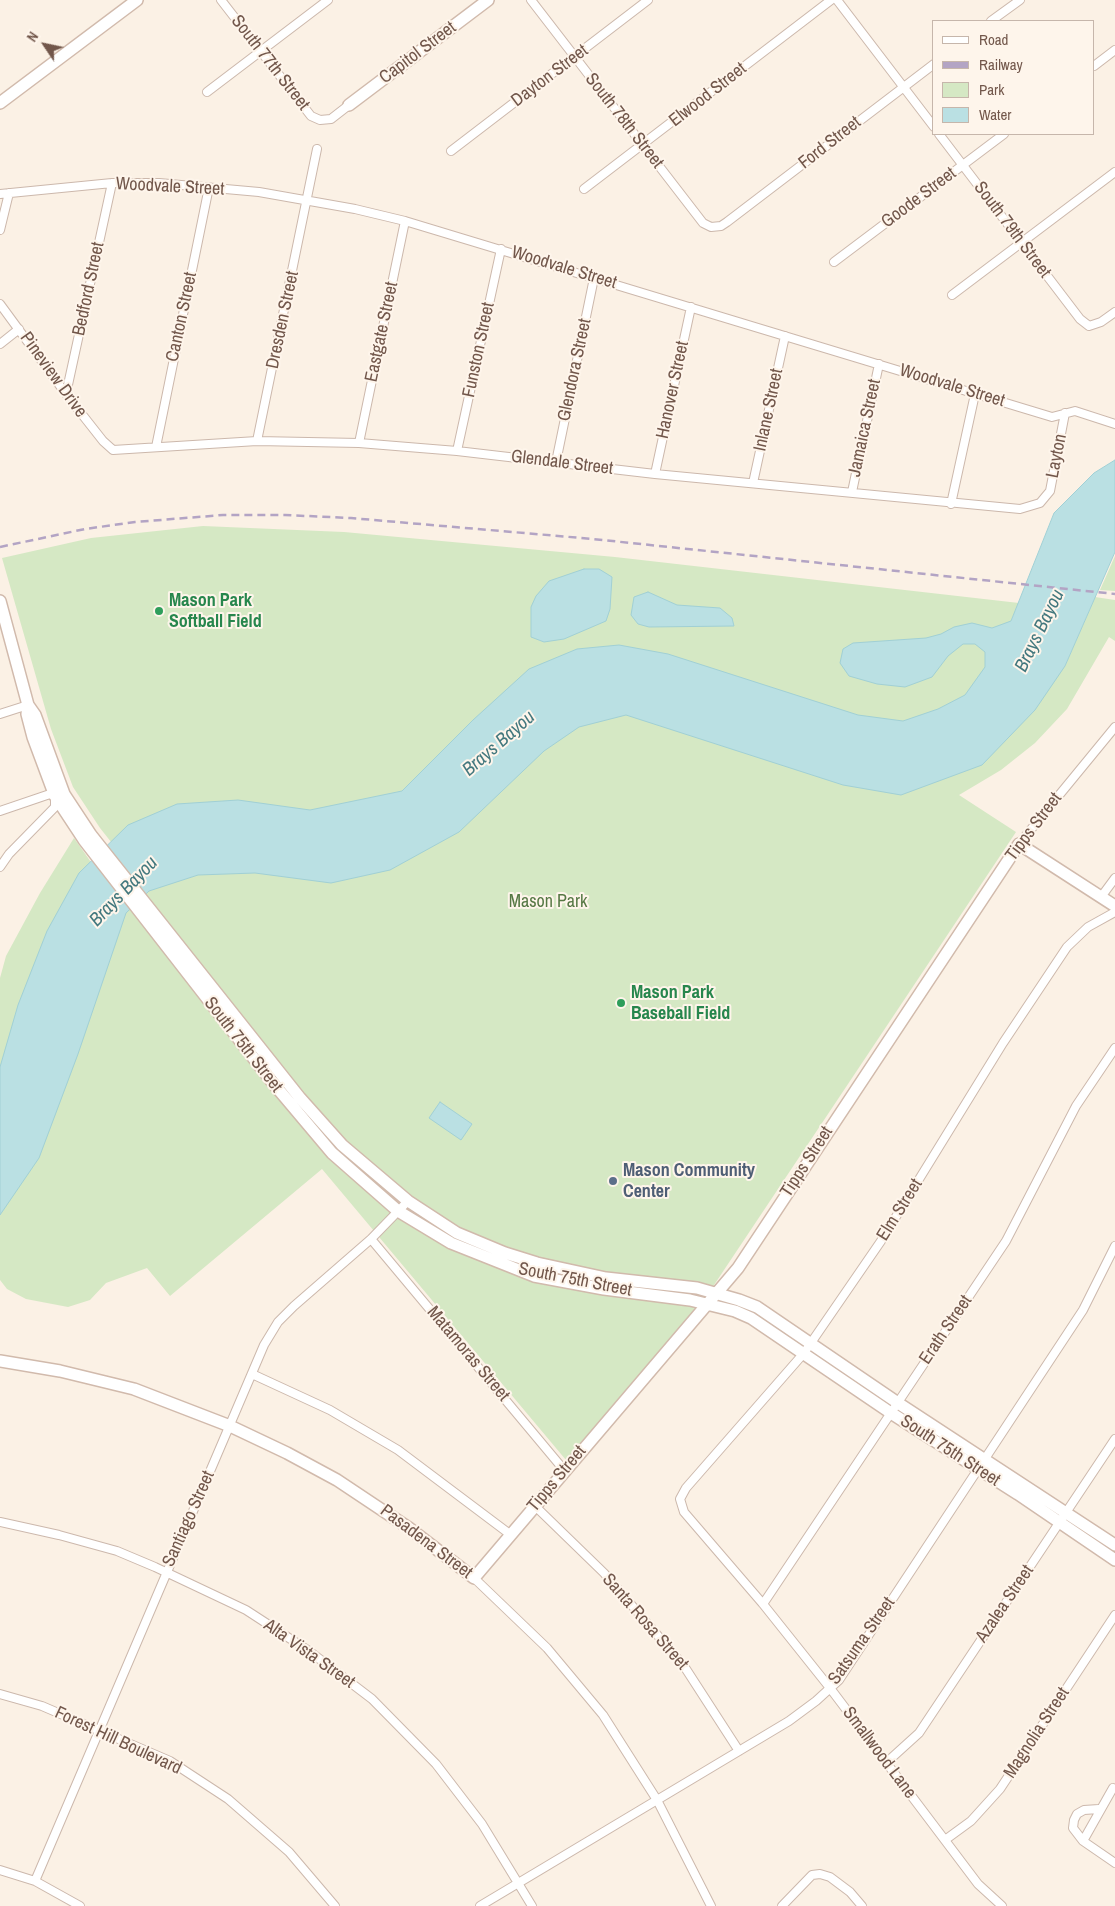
<!DOCTYPE html>
<style>
body{margin:0}
#map{position:relative;width:1115px;height:1906px;overflow:hidden;background:#fbf1e5;font-family:"Archivo Narrow",sans-serif}
canvas{display:block}
.legend{position:absolute;left:932px;top:20px;width:162px;height:115px;box-sizing:border-box;background:#fef5eb;border:1px solid #c6b6ab;margin:0;padding:6px 9px;list-style:none;font-size:15px;color:#72574b}
.legend li{display:flex;align-items:center;gap:10px;height:25px}
.legend b{width:25px;border:1px solid #c6b6ab}
.north{position:absolute;left:20px;top:20px;width:50px;height:50px;-webkit-text-stroke:4px #fef5eb;paint-order:stroke;rotate:304deg;font-size:14px;font-weight:700;line-height:20px;text-align:center;color:#72574b}
.north::after{content:'';display:block;margin:auto;width:18px;height:22px;background:#72574b;clip-path:polygon(50% 0,100% 100%,50% 72%,0 100%)}
</style>
<div id="map">
<canvas width="1115" height="1906"></canvas>
<ul class="legend">
<li><b style="height:6px;background:#fff"></b>Road</li>
<li><b style="height:6px;background:#b3a4c4"></b>Railway</li>
<li><b style="height:14px;background:#d5e8c4"></b>Park</li>
<li><b style="height:14px;background:#bae0e3"></b>Water</li>
</ul>
<div class="north">N</div>
</div>
<script>
const ctx = document.querySelector('canvas').getContext('2d');
ctx.lineJoin = 'round';
function fill(path, color) { ctx.fillStyle = color; ctx.fill(path, 'evenodd'); }
const toPath = rows => new Path2D(rows.map(r => 'M' + r).join(''));
function trace(path, color, width, dash) { ctx.strokeStyle = color; ctx.lineWidth = width; ctx.lineCap = dash ? 'butt' : 'round'; ctx.setLineDash(dash || []); ctx.stroke(path); }
function write(font, color, halo, rows, align = 'center') {
  ctx.font = font + ' "Archivo Narrow",sans-serif'; ctx.lineWidth = 4; ctx.setLineDash([]); ctx.textBaseline = 'middle'; ctx.strokeStyle = halo; ctx.fillStyle = color; for (const [text, x, y, turn = 0] of rows) {
    ctx.save(); ctx.translate(x, y); ctx.rotate((+turn || 0) * Math.PI / 180); ctx.textAlign = isNaN(turn) ? turn : align; if (halo) ctx.strokeText(text, 0, 0); ctx.fillText(text, 0, 0); ctx.restore();
  }
}
const green = toPath([
 [203,526,344,532,615,557,1019,603,998,650,1065,666,1095,597,1115,600,1115,641,1109,637,1067,709,1035,743,1001,770,959,795,1016,832,704,1300,566,1460,322,1169,170,1296,147,1268,106,1283,90,1300,68,1307,26,1299,7,1289,0,1280,0,978,6,956,40,893,74,838,126,912,149,890,100,828,73,787,51,729,2,558,91,538],
 [1115,556,1115,591,1100,590]
]);
const water = toPath([
 [1115,460,1115,552,1065,666,1035,710,982,765,901,795,843,785,626,715,579,727,544,751,459,832,390,870,331,883,255,873,198,875,149,891,126,913,78,1054,39,1158,0,1215,0,1067,18,1005,47,931,79,873,128,825,177,804,238,800,310,810,402,791,473,720,529,669,577,649,619,645,668,654,858,715,903,721,938,709,965,695,985,667,985,652,975,644,963,644,948,656,932,677,905,687,877,684,849,676,840,663,843,649,853,643,926,638,941,634,954,627,972,623,992,628,1011,621,1054,513,1094,473,1115,460],
 [584,569,599,569,612,577,610,609,606,621,564,639,544,642,531,637,531,607,536,596,549,581,584,569],
 [648,592,677,605,720,608,732,618,734,626,649,627,638,624,631,615,634,597,648,592],
 [440,1102,472,1124,461,1140,429,1118,440,1102]
]);
const street = toPath([
 [221,0,311,116,320,120,331,119,349,105],
 [531,0,703,223,711,227,721,226,727,222,934,64],
 [837,0,934,127],
 [991,21,1020,0],
 [1094,66,1115,50],
 [207,92,328,0],
 [939,134,1080,319,1089,326,1101,322,1115,312],
 [451,151,648,0],
 [584,189,831,0],
 [0,194,112,183,159,183,259,192,355,209,405,221,1052,417,1075,411,1115,424],
 [0,230,9,193],
 [834,262,1004,134],
 [952,295,1115,172],
 [0,304,66,394,103,441,113,450,257,441,359,443,457,451,655,474,1020,509,1040,503,1050,491,1065,413],
 [0,344,19,329],
 [66,394,112,183],
 [257,441,317,149],
 [359,443,405,221],
 [156,447,209,187],
 [457,451,501,249],
 [556,462,594,278],
 [655,474,691,307],
 [753,483,785,336],
 [852,492,879,364],
 [951,504,975,394],
 [0,714,28,705],
 [0,811,50,794,55,796,55,807,9,854,0,867],
 [1019,844,1115,727],
 [1101,897,1115,878],
 [371,1239,564,1470],
 [252,1374,330,1410,398,1450,511,1535],
 [535,1506,604,1573,684,1666,739,1751],
 [0,1522,59,1535,117,1551,155,1567,246,1610,309,1651,372,1699,436,1764,482,1824,532,1906],
 [474,1578,547,1648,603,1715,657,1800,711,1906],
 [763,1604,1006,1241,1076,1106,1115,1048],
 [0,1694,42,1706,170,1761,228,1799,289,1852,335,1906],
 [887,1762,919,1733,1115,1439],
 [1099,1809,1084,1810,1077,1814,1074,1820,1073,1828,1083,1841,1115,1863],
 [945,1840,971,1821,1000,1789,1115,1615],
 [1083,1841,1113,1788],
 [0,1870,35,1881,80,1906],
 [35,1881,264,1345,278,1322,294,1306,371,1239,408,1201],
 [480,1906,789,1721,816,1701,839,1680,1083,1310,1115,1246],
 [782,1906,812,1875,820,1874,830,1877,850,1892,862,1906],
 [1002,1906,978,1884,830,1688,763,1604,684,1512,680,1499,686,1488,804,1353,881,1241,1003,1043,1067,947,1088,927,1115,912]
]);
const secondary = toPath([
 [0,103,137,0],
 [349,105,488,0],
 [0,601,28,705,35,715,64,794,91,835,300,1098,342,1145,408,1201,457,1233,505,1253,537,1263,606,1278,697,1288,739,1300,757,1307,898,1403,1115,1545],
 [28,705,27,714,33,737,55,796,84,840,273,1083,332,1153,398,1211,451,1243,534,1276,604,1289,690,1300,735,1311,751,1318,891,1413,1018,1494,1115,1560],
 [0,1361,60,1371,134,1389,230,1426,287,1453,337,1480,409,1528,474,1578,738,1268,1019,844,1115,906]
]);
const rail = toPath([
 [0,547,85,529,135,522,223,515,285,515,351,518,593,539,1115,594]
]);
const markers = [
 [159,611,5,"#2e9e5b"],
 [621,1003,5,"#2e9e5b"],
 [613,1181,5,"#5c6f8a"]
];
const streetNames = [
 ["Capitol Street",418,53,-37],
 ["South 77th Street",270,63,52],
 ["Dayton Street",550,76,-37],
 ["Elwood Street",708,95,-38],
 ["South 78th Street",624,121,52],
 ["Ford Street",830,143,-38],
 ["Woodvale Street",170,187,3],
 ["Goode Street",919,198,-37],
 ["South 79th Street",1012,230,53],
 ["Woodvale Street",564,268,17],
 ["Bedford Street",89,289,-78],
 ["Canton Street",182,317,-78],
 ["Dresden Street",283,320,-78],
 ["Eastgate Street",382,332,-78],
 ["Funston Street",479,350,-78],
 ["Glendora Street",575,370,-78],
 ["Pineview Drive",53,375,54],
 ["Woodvale Street",952,386,17],
 ["Hanover Street",673,390,-78],
 ["Inlane Street",769,410,-78],
 ["Jamaica Street",865,428,-78],
 ["Layton",1057,456,-79],
 ["Glendale Street",562,463,7],
 ["Tipps Street",1034,827,-53],
 ["South 75th Street",243,1045,52],
 ["Tipps Street",807,1162,-57],
 ["Elm Street",900,1210,-58],
 ["South 75th Street",575,1280,11],
 ["Erath Street",946,1330,-56],
 ["Matamoras Street",468,1354,50],
 ["South 75th Street",950,1451,33],
 ["Tipps Street",557,1479,-50],
 ["Santiago Street",189,1519,-66],
 ["Pasadena Street",426,1542,37],
 ["Azalea Street",1005,1604,-56],
 ["Santa Rosa Street",645,1622,49],
 ["Satsuma Street",862,1641,-55],
 ["Alta Vista Street",309,1654,35],
 ["Magnolia Street",1037,1733,-57],
 ["Forest Hill Boulevard",118,1741,25],
 ["Smallwood Lane",879,1753,53]
];
const leisureNames = [
 ["Mason Park",169,601],
 ["Softball Field",169,622],
 ["Mason Park",631,993],
 ["Baseball Field",631,1014]
];
const parkNames = [
 ["Mason Park",548,902]
];
const serviceNames = [
 ["Mason Community",623,1171],
 ["Center",623,1192]
];
const waterNames = [
 ["Brays Bayou",1040,631,-64],
 ["Brays Bayou",499,744,-41],
 ["Brays Bayou",124,892,-46]
];
fill(green, '#d5e8c4');
fill(water, '#bae0e3');
trace(water, '#a1d0d5', 1);
trace(street, '#ccb8ac', 10);
trace(secondary, '#d1baac', 14);
trace(street, '#fff', 8);
trace(secondary, '#fff', 11);
trace(rail, '#b3a4c4', 2.5, [8, 5]);
for (const [x, y, r, color] of markers) { const dot = new Path2D(); dot.arc(x, y, r, 0, 2 * Math.PI); ctx.fillStyle = color; ctx.fill(dot); trace(dot, '#fef5eb', 2); }
write('18px', '#72574b', '#fef5eb', streetNames);
write('bold 18px', '#27864d', '#fef5eb', leisureNames, 'left');
write('18px', '#567844', '#fef5eb', parkNames);
write('bold 18px', '#4e5e75', '#fef5eb', serviceNames, 'left');
write('italic 19px', '#43787e', '#fef5eb', waterNames);
</script>
